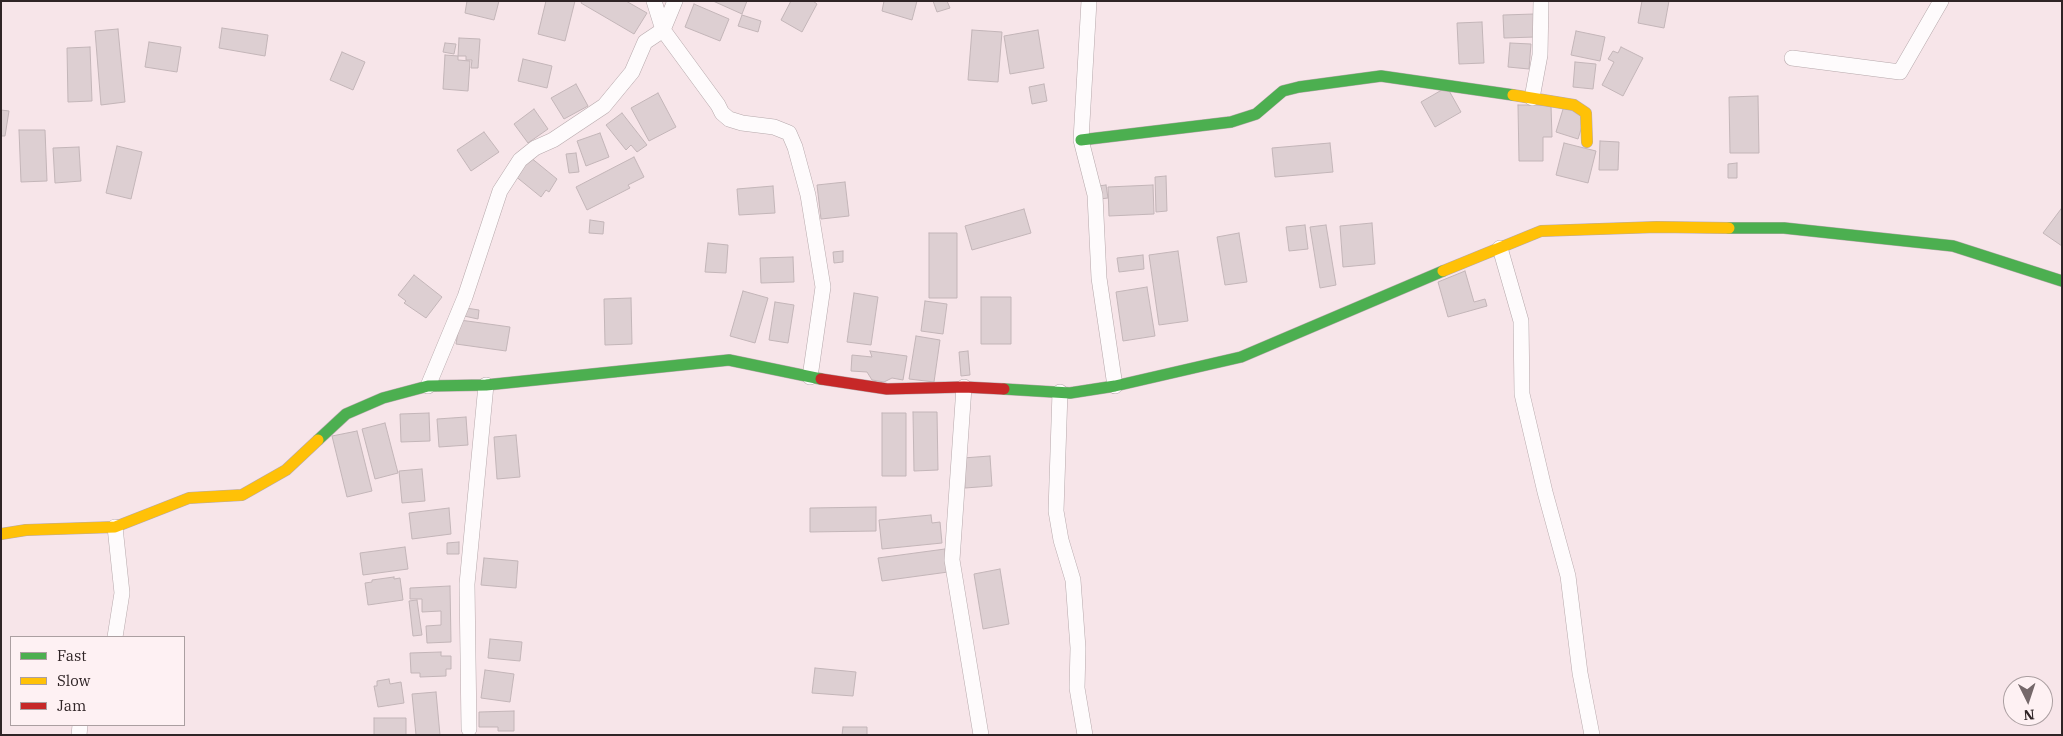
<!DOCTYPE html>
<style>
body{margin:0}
#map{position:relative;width:2063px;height:736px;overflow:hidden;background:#f7e5e9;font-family:"IBM Plex Serif",serif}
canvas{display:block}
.frame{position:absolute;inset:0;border:2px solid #2f2426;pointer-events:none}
.legend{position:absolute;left:10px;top:636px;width:175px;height:90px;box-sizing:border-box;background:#fef1f3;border:1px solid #ab9fa1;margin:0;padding:6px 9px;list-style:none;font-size:15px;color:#2f2426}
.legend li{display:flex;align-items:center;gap:10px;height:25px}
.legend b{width:25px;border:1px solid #ab9fa1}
.north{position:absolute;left:2003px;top:676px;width:50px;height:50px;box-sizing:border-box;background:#fef1f3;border:1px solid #ab9fa1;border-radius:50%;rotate:176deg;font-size:14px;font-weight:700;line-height:20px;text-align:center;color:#2f2426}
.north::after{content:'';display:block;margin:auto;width:18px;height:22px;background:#75686a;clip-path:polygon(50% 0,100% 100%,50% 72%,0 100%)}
</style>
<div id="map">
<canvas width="2063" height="736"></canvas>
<div class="frame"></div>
<ul class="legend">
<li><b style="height:6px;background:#4caf50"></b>Fast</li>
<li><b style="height:6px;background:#ffc107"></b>Slow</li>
<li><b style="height:6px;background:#c62828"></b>Jam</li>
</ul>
<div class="north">N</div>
</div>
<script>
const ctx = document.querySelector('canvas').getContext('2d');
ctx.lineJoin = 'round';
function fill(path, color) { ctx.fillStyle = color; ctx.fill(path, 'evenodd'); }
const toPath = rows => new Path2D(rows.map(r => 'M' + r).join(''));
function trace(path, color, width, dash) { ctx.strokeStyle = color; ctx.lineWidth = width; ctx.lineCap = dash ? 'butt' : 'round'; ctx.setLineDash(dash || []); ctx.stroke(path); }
const building = toPath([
 [467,1,499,1,494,20,465,13,467,1],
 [546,1,575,1,565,41,538,34,546,1],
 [582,1,626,1,647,13,634,34,581,3,582,1],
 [713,1,747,1,742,14,713,1],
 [791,1,813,1,817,4,802,32,781,20,791,1],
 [884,1,917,1,912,20,882,11,884,1],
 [933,1,947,1,950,8,937,12,933,1],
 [1642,1,1669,1,1664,28,1638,23,1642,1],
 [694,4,729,19,720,41,685,27,694,4],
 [1534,14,1535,37,1504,38,1503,15,1534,14],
 [742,15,761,21,758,32,738,26,742,15],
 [1482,22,1484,63,1459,64,1457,23,1482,22],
 [222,28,268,35,265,56,219,48,222,28],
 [118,29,125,102,101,105,95,31,118,29],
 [972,30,1002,32,998,82,968,80,972,30],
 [1038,30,1044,68,1010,74,1004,36,1038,30],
 [1576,31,1605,37,1600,61,1571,55,1576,31],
 [459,38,480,39,478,68,471,68,472,60,466,60,466,56,458,56,459,38],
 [149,42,181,47,177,72,145,67,149,42],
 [445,43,456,44,454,54,443,52,445,43],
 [1510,43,1531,44,1529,69,1508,67,1510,43],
 [90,47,92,101,68,102,67,48,90,47],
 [1621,47,1643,58,1623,96,1602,85,1614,62,1608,59,1613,51,1618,53,1621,47],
 [342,52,365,62,353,90,330,80,342,52],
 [445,55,458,56,458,60,470,61,468,91,443,89,445,55],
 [523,59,552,66,547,88,518,81,523,59],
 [1575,62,1596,64,1593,89,1573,87,1575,62],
 [576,84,588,106,564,119,551,98,576,84],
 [1044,84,1047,101,1032,104,1029,87,1044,84],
 [1447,87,1461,112,1435,127,1421,102,1447,87],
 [658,93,676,127,649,141,631,108,658,93],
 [1758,96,1759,153,1730,153,1729,97,1758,96],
 [1518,105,1551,105,1552,137,1543,137,1543,161,1519,161,1518,105],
 [1564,106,1586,113,1578,139,1556,132,1564,106],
 [534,109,548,129,528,143,514,124,534,109],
 [1,110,9,111,5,136,1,136,1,110],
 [622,113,647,145,637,152,631,145,626,150,606,125,622,113],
 [19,130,45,130,47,181,21,182,19,130],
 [484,132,499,152,471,171,457,150,484,132],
 [600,133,609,157,586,166,577,141,600,133],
 [1600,141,1619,142,1618,170,1599,170,1600,141],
 [1330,143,1333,172,1275,177,1272,148,1330,143],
 [1564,143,1596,151,1588,183,1556,175,1564,143],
 [117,146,142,152,131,199,106,193,117,146],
 [79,147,81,181,55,183,53,148,79,147],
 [576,153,579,172,569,173,566,154,576,153],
 [530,157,557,179,549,192,546,190,541,197,514,175,530,157],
 [634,157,644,177,628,185,630,188,587,210,576,187,634,157],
 [1737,163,1737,178,1728,178,1728,164,1737,163],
 [1166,176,1167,211,1156,212,1155,177,1166,176],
 [845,182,849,216,821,219,817,185,845,182],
 [1106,185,1108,198,1100,199,1098,186,1106,185],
 [1153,185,1154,214,1109,216,1108,187,1153,185],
 [773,186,775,213,739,215,737,189,773,186],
 [1024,209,1031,233,972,250,965,226,1024,209],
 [2061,209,2062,209,2062,246,2043,233,2061,209],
 [590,220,604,222,603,234,589,233,590,220],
 [1372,223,1375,264,1343,267,1340,226,1372,223],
 [1305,225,1308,249,1289,251,1286,227,1305,225],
 [1326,225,1336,285,1320,288,1310,227,1326,225],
 [929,233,957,233,957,298,929,298,929,233],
 [1239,233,1247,282,1225,285,1217,237,1239,233],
 [708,243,728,245,726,273,705,272,708,243],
 [843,251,843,262,834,263,833,252,843,251],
 [1178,251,1188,321,1159,325,1149,255,1178,251],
 [1143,255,1144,269,1119,272,1117,258,1143,255],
 [793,257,794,282,761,283,760,258,793,257],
 [1465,271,1474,302,1485,299,1487,306,1448,317,1438,282,1465,271],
 [414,275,442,297,426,318,404,303,406,301,398,295,414,275],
 [1147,287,1155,336,1123,341,1116,292,1147,287],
 [743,291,768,298,755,343,730,336,743,291],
 [854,293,878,297,871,345,847,342,854,293],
 [981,297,1011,297,1011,344,981,344,981,297],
 [631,298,632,344,605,345,604,299,631,298],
 [925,301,947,304,943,334,921,331,925,301],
 [775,302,794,305,788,343,769,340,775,302],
 [466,308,479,310,478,319,464,316,466,308],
 [460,320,510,327,506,351,456,344,460,320],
 [916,336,940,340,934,382,909,379,916,336],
 [870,351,907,356,903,380,892,378,884,382,872,380,867,372,851,371,852,355,872,357,870,351],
 [968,351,970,375,961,376,959,352,968,351],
 [913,412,937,412,938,470,914,471,913,412],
 [429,413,430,441,401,442,400,414,429,413],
 [882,413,906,413,906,476,882,476,882,413],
 [466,417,468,445,439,447,437,419,466,417],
 [385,423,398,473,375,479,362,429,385,423],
 [357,431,372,491,347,497,332,436,357,431],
 [516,435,520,477,497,479,494,437,516,435],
 [990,456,992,486,965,488,963,458,990,456],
 [422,469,425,501,402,503,399,471,422,469],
 [876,507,876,531,810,532,810,508,876,507],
 [449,508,451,534,412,539,409,513,449,508],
 [931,515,932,523,940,522,942,543,882,549,879,520,931,515],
 [459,542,459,554,447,554,447,543,459,542],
 [405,547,408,569,363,575,360,553,405,547],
 [945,549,948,572,882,581,878,558,945,549],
 [484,558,518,561,516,588,481,585,484,558],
 [1000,569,1009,624,983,629,974,574,1000,569],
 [394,577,394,579,400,578,403,600,368,605,365,583,372,582,372,580,394,577],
 [450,586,451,642,427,643,426,626,441,625,441,611,422,612,422,599,410,599,410,588,450,586],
 [417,600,422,635,413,636,409,601,417,600],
 [490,639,522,642,520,661,488,658,490,639],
 [441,652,441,656,451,656,451,669,446,669,446,676,420,677,420,673,411,673,410,653,441,652],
 [815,668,856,672,853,696,812,693,815,668],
 [485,670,514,674,510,702,481,698,485,670],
 [389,679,390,684,401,682,404,703,378,707,374,686,377,686,377,681,389,679],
 [436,692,440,735,416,735,412,694,436,692],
 [514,711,514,731,498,731,498,727,479,727,479,712,514,711],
 [374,718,406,718,406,735,374,735,374,718],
 [843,727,867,727,867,735,842,735,843,727]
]);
const street = toPath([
 [654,1,663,30,718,105,722,113,729,119,742,123,774,127,789,133,795,147,808,195,823,287,810,377],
 [1089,1,1081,140,1095,195,1099,278,1115,386],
 [1792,58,1900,72,1941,1],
 [1532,98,1540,55,1541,1],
 [1500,248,1521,321,1522,394,1545,492,1568,576,1580,673,1592,735],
 [428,386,465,297,500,191,520,160,535,148,553,140,604,106,632,72,645,42,663,30,675,1],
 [964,387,952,560,981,735],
 [1060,392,1056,511,1061,540,1073,580,1078,648,1077,688,1085,735],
 [115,527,122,593,115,637],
 [469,729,467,584,486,385],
 [79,735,80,725]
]);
const fast = toPath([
 [1081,140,1231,122,1256,114,1283,91,1299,87,1381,76,1513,95],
 [1729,228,1784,228,1953,246,2062,281],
 [1004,389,1070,393,1115,386,1241,357,1443,271],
 [318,440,346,414,383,398,428,386,486,385,729,360,821,379]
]);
const slow = toPath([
 [1513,95,1574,105,1586,113,1587,142],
 [1443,271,1541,231,1657,227,1729,228],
 [1,534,26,530,115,527,189,498,242,495,286,470,318,440]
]);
const jam = toPath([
 [821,379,887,389,964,387,1004,389]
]);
fill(building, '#ddcfd2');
trace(building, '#c3b5b8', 1);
trace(street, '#b6a8ab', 16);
trace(fast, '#b6a8ab', 12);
trace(slow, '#b6a8ab', 12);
trace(jam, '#b6a8ab', 12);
trace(street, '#fefbfc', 15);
trace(fast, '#4caf50', 11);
trace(slow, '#ffc107', 11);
trace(jam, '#c62828', 11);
</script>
